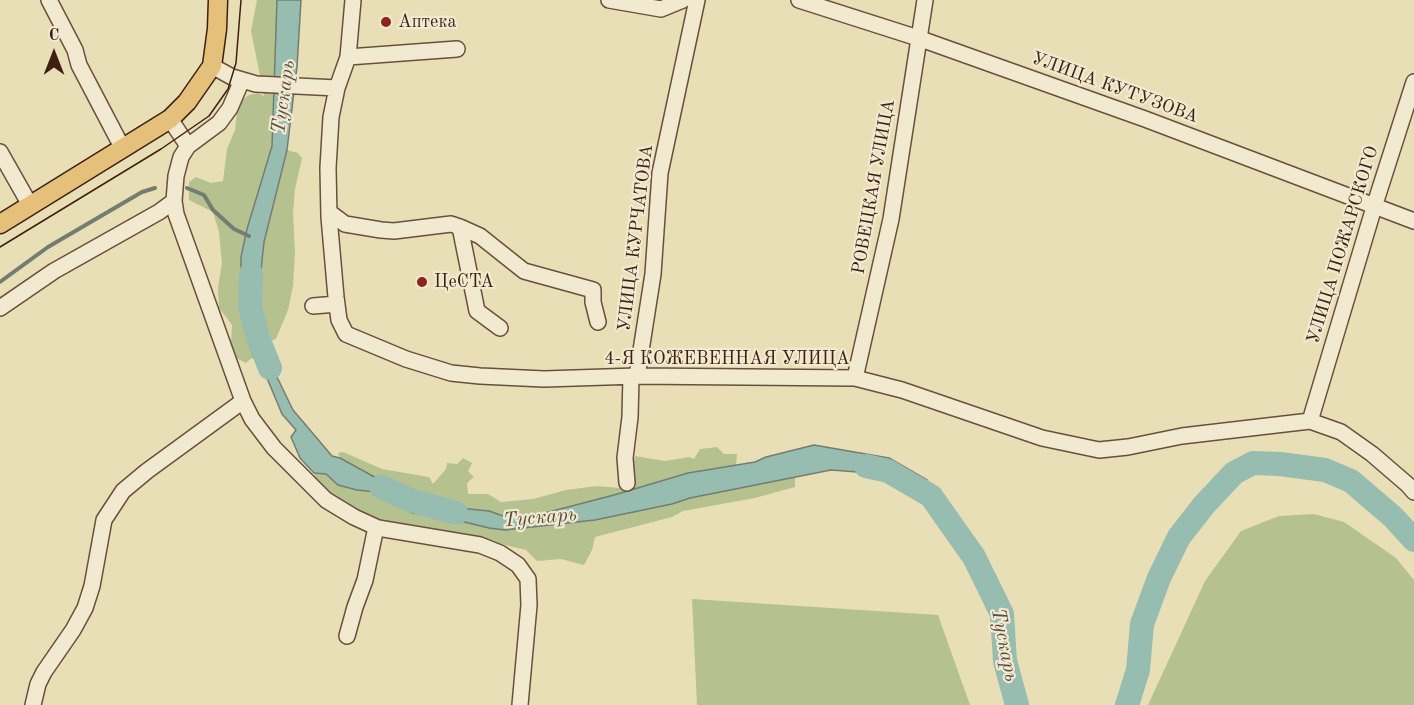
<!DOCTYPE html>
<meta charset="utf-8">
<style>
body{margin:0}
#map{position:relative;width:1414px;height:705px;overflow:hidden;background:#e9dfb6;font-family:"Old Standard TT",serif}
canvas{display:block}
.north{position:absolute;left:24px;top:24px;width:60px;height:60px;-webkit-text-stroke:4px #f1ead0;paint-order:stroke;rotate:0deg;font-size:16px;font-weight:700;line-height:24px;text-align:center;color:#3f1f14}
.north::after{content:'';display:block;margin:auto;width:21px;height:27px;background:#3f1f14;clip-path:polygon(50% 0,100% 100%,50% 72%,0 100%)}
</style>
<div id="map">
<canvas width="1414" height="705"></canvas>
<div class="north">С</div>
</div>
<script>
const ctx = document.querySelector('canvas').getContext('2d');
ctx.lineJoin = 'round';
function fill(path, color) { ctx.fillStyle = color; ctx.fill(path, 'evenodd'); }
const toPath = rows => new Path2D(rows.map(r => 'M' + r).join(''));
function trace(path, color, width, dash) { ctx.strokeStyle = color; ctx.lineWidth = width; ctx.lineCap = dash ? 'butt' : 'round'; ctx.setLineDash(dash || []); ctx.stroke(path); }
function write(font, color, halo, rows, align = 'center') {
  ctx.font = font + ' "Old Standard TT",serif'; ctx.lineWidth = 4.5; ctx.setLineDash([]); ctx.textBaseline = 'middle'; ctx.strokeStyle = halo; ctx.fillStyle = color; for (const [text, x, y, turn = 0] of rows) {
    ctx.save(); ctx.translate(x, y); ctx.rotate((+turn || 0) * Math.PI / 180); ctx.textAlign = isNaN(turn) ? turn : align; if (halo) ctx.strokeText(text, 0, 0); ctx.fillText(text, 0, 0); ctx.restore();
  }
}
const green = toPath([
 [257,0,277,0,277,43,273,105,272,146,247,229,241,257,241,315,252,348,253,357,246,363,236,358,231,344,232,325,219,308,218,287,222,263,219,232,213,212,189,200,189,182,196,177,211,183,223,181,227,149,235,130,238,103,249,95,258,93,264,96,251,31],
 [287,150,298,153,302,158,295,189,293,213,295,252,293,286,288,310,276,339,261,345,258,338,250,307,259,289,264,242],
 [717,447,724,454,737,454,736,465,688,473,614,495,545,513,506,517,489,511,429,505,410,500,389,485,340,458,338,453,343,452,382,469,429,477,433,484,446,469,447,463,457,464,463,458,472,463,468,471,474,477,467,483,468,494,488,494,501,502,533,499,566,490,597,486,619,488,634,484,633,468,635,456,665,461,689,457,694,459,700,449],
 [314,473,326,474,338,485,357,490,376,492,413,513,448,518,489,528,672,504,690,498,795,476,795,487,755,498,683,511,672,517,595,537,592,550,584,565,561,559,537,561,526,550,448,531,382,520,359,513,318,487],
 [1314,514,1344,522,1396,558,1414,580,1414,705,1148,705,1205,581,1241,531,1279,516],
 [692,599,938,615,970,705,697,705]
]);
const water = toPath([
 [277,0,301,0,297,67,287,150,264,242,259,289,250,307,258,338,293,410,332,456,340,458,389,485,410,500,429,505,489,511,506,517,545,513,614,495,688,473,755,462,766,457,814,445,889,458,927,480,944,506,944,514,950,522,963,525,974,543,961,549,944,520,922,490,897,475,831,470,690,498,672,504,595,520,505,530,489,528,448,518,413,513,376,492,357,490,338,485,326,474,314,473,300,458,291,437,296,430,282,414,264,371,253,357,252,348,241,315,241,257,247,229,272,146,277,0]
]);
const stream = toPath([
 [187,188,204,195,213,210,234,229,249,236],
 [0,282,48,247,142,192,155,188]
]);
const river = toPath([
 [251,274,250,307,258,338,270,368],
 [866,466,888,471,931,496,974,557,1002,614,1005,661,1017,705],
 [381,487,410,500,456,513],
 [1127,705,1138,670,1142,624,1159,578,1179,537,1204,505,1234,473,1253,463,1280,464,1325,470,1351,481,1393,517,1414,540]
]);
const minor = toPath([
 [49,0,75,50,79,65,123,149],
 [353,0,348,57,337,88,331,117,328,168,329,217,336,297,339,320,346,334,406,359,451,373,480,376,544,379,637,376,855,378,902,390,1042,438,1099,450,1128,447,1182,436,1310,421,1341,432,1372,454,1408,485,1414,492],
 [609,0,661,9,683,0],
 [799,0,918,38,1145,119,1414,221],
 [348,57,457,49],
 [212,66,232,77,256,84,337,88],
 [170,119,188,146],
 [0,152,30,205],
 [174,201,176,214,243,401,252,419,274,448,326,500,354,517,378,528,480,545,500,553,518,565,528,579,529,605,520,705],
 [329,212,345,224,381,230,394,231,451,224,460,227,477,311,500,328],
 [460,227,480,236,524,271,593,290,593,302,598,322],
 [313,306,337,304],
 [0,308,54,271,159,212,174,201,176,176,181,157,188,146,219,123,230,108,242,80],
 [637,376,653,274,660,173,697,0],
 [855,378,891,219,925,0],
 [1310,421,1375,204,1414,82],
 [627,483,625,458,630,417,631,376],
 [347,636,355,607,365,580,376,527],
 [33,705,38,684,44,672,73,630,85,608,92,586,104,520,123,491,147,471,243,401]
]);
const major = toPath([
 [0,224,170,119,187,102,212,66,217,29,218,0]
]);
const tram = toPath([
 [0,247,161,149,209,116,228,89,236,63,241,0]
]);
const markers = [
 [386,22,6,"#8f2418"],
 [422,282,6,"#8f2418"]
];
const poiNames = [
 ["Аптека",398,22],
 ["ЦеСТА",434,282]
];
const streetNames = [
 ["УЛИЦА КУТУЗОВА",1115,88,20],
 ["РОВЕЦКАЯ УЛИЦА",874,187,-80],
 ["УЛИЦА КУРЧАТОВА",636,238,-83],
 ["УЛИЦА ПОЖАРСКОГО",1343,245,-73],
 ["4-Я КОЖЕВЕННАЯ УЛИЦА",727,359]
];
const waterNames = [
 ["Тускарь",284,97,-82],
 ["Тускарь",540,518,-5],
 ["Тускарь",1004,645,79]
];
fill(green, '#b5c28f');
fill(water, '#97bcb0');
trace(water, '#747d72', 1.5);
trace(stream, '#747d72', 4);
trace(river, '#97bcb0', 24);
trace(minor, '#6a4f3c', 18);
trace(major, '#3f1f14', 21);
trace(minor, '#f1ead0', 15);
trace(major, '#e4c07b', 18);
trace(tram, '#3f1f14', 1.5);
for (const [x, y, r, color] of markers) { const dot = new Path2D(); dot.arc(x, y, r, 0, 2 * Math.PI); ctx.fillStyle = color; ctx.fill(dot); trace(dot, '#f1ead0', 2); }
write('18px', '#3f1f14', '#f1ead0', poiNames, 'left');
write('18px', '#3f1f14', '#f1ead0', streetNames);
write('italic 20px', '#594e43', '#f1ead0', waterNames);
</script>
